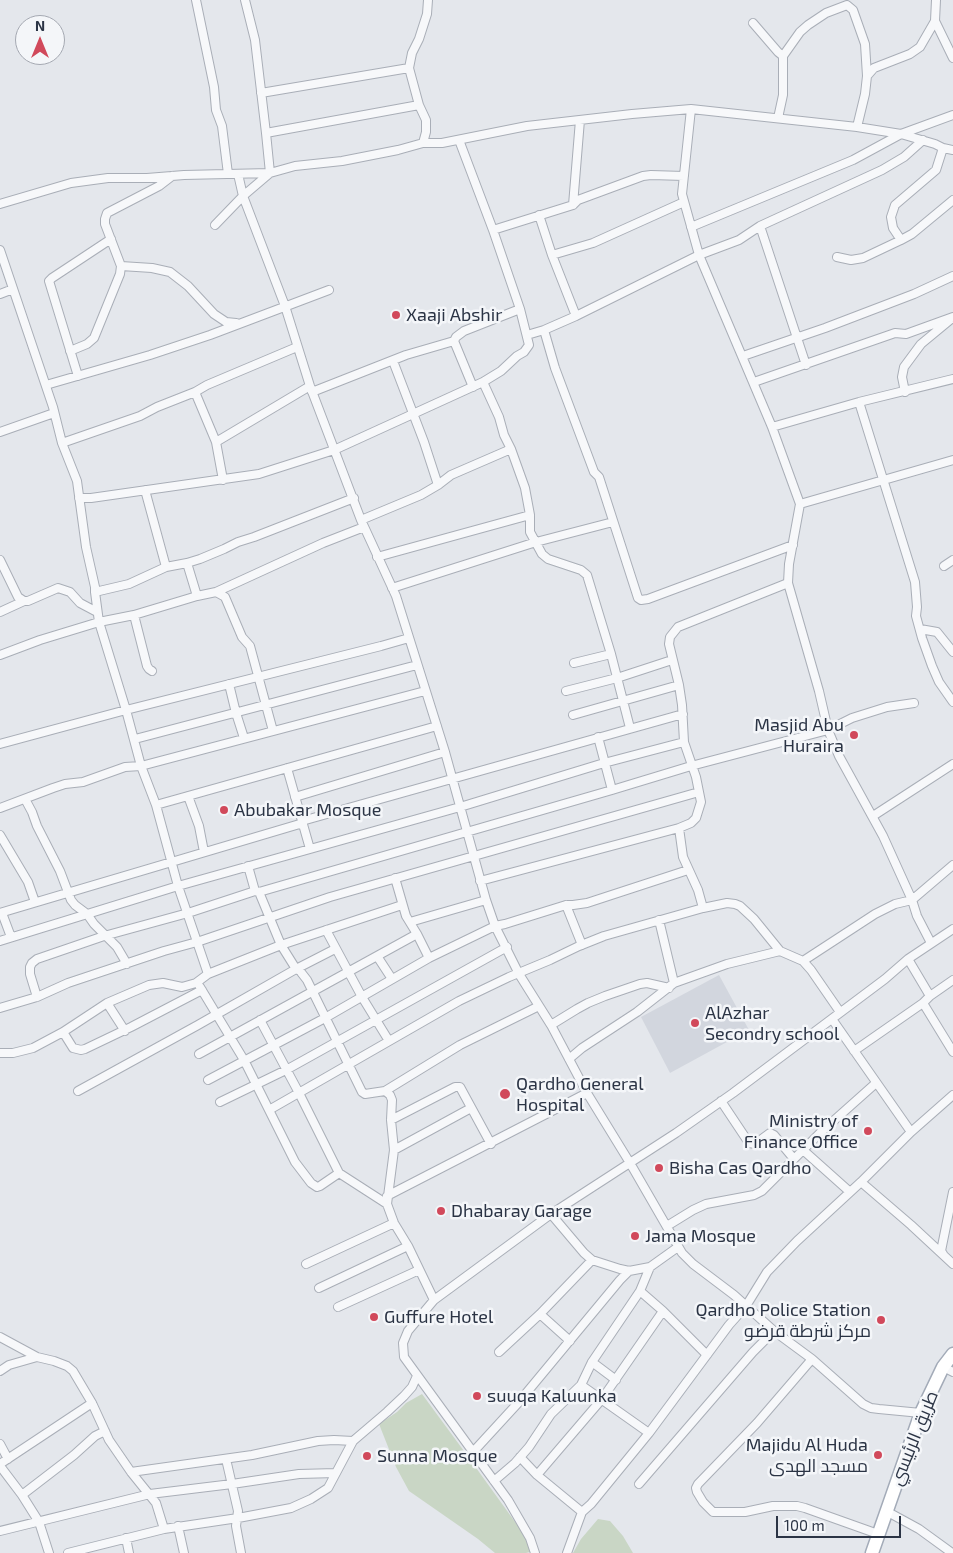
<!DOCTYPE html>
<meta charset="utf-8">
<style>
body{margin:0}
#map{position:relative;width:953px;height:1553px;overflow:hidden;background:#e4e7ec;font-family:"Exo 2",sans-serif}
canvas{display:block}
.north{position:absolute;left:15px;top:15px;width:50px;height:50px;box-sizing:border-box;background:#f4f6f9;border:1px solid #a4a8b1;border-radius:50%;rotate:0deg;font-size:14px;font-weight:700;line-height:20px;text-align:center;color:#2b3445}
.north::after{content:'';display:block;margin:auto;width:18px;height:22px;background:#d1495b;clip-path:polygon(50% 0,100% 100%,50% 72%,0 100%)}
.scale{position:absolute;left:776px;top:1516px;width:125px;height:22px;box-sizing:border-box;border:2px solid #2b3445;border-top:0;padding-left:6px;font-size:15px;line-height:18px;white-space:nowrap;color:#2b3445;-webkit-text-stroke:4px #f4f6f9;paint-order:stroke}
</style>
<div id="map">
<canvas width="953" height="1553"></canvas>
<div class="north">N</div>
<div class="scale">100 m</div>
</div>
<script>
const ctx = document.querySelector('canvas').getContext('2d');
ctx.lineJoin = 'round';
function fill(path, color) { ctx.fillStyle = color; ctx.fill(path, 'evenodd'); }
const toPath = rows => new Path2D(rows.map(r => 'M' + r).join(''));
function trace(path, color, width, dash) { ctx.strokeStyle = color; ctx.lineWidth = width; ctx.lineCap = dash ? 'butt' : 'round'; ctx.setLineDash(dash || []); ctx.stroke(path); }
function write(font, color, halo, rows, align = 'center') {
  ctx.font = font + ' "Exo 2",Cairo,sans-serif'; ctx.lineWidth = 5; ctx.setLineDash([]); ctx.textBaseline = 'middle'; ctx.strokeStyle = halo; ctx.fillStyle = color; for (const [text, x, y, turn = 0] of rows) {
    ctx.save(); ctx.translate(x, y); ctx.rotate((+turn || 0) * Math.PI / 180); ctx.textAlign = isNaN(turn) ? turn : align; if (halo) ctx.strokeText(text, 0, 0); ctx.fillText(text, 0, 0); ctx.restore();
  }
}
const built = toPath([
 [719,975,749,1030,670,1073,641,1017]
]);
const green = toPath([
 [422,1394,461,1447,518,1526,530,1546,530,1552,526,1553,495,1553,478,1539,409,1491,396,1467,379,1424,397,1412,406,1403],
 [598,1519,610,1521,623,1536,633,1553,573,1553,581,1539]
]);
const minor = toPath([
 [196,0,214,87,216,110,222,126,228,174],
 [935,21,953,58],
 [753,23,778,52,783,56,783,95,778,118],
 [783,56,800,32,808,25,826,13,847,5,853,10,865,44,867,76],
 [261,93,409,68],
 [691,109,682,194,699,255,772,427,800,504,789,564,788,583,819,691,828,730,839,756,883,836,912,900,917,916,931,943],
 [857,127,865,94,867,76,874,68,910,54,920,47,935,21,936,0],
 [266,133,419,105],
 [459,140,493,230,520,309,529,345,524,352,517,356,501,371,483,382,499,417,504,435,511,449,525,488,530,515,530,532,542,554,548,559,581,570,587,575,611,654,630,728],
 [423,143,426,132,426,120,419,105,409,68,412,53,419,39,427,14,428,0],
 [238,174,243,196,285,306,310,386,361,520,396,596,445,752,486,900,495,926,519,974,551,1025,587,1093,630,1163,682,1253,693,1264,734,1295,774,1331,812,1359,863,1404,871,1408,879,1409,921,1413],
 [0,204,71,183,108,178,147,178,184,175,270,173,295,166,342,161,398,150,423,143,442,143,527,126,632,114,691,109,857,127,901,134,935,144,943,148,953,150],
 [573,205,580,120],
 [539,215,552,255,576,316],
 [215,225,243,196,270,173,266,133,255,40,245,0],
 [760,226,806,365],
 [691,227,853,160,901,134,953,115],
 [493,230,573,205,578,200,643,176,651,175,684,176],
 [901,240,893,228,891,217,895,205,936,170,943,148],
 [0,250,53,407,62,443,77,481,86,547,95,587,95,592,99,622,126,710,141,766,156,805,178,886,208,974],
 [552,255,593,243,684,202],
 [837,257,851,260,863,258,901,240,912,234,953,200],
 [121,266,152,268,170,272,188,286,214,314,226,322,236,323],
 [0,294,13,289],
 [544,330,555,368,594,472,599,477,638,598,641,600,648,599,793,545],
 [527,335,544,330,576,316,699,255,739,240,760,226,882,170,904,157,923,140],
 [454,341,473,387],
 [70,351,87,344,94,338,120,274,121,266,105,224,105,219,107,213,159,186,172,176],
 [743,356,825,328,914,294,953,276],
 [393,361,424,442,438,485],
 [78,376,49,281,52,278,111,239],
 [754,382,895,333,906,334,953,317],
 [46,385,150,355,210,335,329,290],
 [195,392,216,442,223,480],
 [312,392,406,355,454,341,456,337,464,331,520,309],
 [905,392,902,377,904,367,921,344,950,320],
 [859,402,915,582,917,607,916,616,922,638,932,666,939,682,953,702],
 [772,427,859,402,953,379],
 [0,432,54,413],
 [216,442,310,386],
 [62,443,140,416,157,407,195,392,207,385,297,347],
 [145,490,166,567],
 [79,498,91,498,259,474,334,450,483,382],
 [800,504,953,460],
 [361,520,421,495,438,485,451,475,511,449],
 [377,557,530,515],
 [0,560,18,597,24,601],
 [944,566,953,560],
 [392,588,536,542,613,522],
 [95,592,129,584,166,567,187,563,200,559,224,549,238,542,254,537,354,498],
 [216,592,323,543,364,527],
 [197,596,216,592,225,597,242,637,250,646,273,731],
 [0,612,24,601,28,601,58,588,70,592,80,603,97,612],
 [134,615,147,666,149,669,152,671],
 [920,629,937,632,953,652],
 [0,655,40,640,99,622,134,615,197,596,187,563],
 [574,663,611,654],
 [229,684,236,713,244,738],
 [566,691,617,678,672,660],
 [573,715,679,685],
 [598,737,612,790],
 [135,739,417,665],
 [0,744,126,710,381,646,409,638],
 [287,768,310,849],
 [188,796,199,826,204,852],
 [295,797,445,752],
 [25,799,32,812,37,826,60,871,71,900,75,905,87,914,94,924,117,947,127,964],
 [156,805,437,726],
 [0,808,53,788,65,784,83,782,125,767,141,766,425,691],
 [873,816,953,764],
 [302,821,683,714],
 [0,835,28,882,35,902],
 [248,866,255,891],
 [395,878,406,916,417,934,429,958],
 [480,881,679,828],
 [259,892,281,945,296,969,300,971,307,980,362,1092,365,1094,385,1091,460,1045,539,1006],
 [566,905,582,945],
 [703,908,698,890,683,857,679,828,691,823,696,818,701,802,696,777,684,742,682,705,679,685,669,644,670,637,678,627,788,583],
 [0,913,303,823],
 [2,913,11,937],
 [659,920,674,983],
 [410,922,486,900],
 [326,930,362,997,389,1041],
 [0,941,178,886,460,807,604,763,684,742],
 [377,956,392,979],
 [908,959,930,996],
 [803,961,875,914,895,904,912,900,953,865],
 [200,987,244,1060,269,1110],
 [37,997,68,983,164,951,197,942,330,897,699,792],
 [107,1003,125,1031],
 [923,1003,953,1052],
 [0,1008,37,997,30,974,30,967,32,963,37,959,104,936,188,913,255,891,259,892,612,790,691,766,828,730,852,718,887,707,914,703],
 [832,1019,911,1132],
 [260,1020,299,1093,339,1173,387,1204],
 [551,1025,577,1009,588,1003,605,996,640,984,647,983,669,988],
 [63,1032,73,1048,81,1050,85,1049,131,1027,202,990],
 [854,1051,923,1003,930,996,953,980],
 [0,1053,13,1053,33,1048,63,1032,107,1003,149,985,163,983,182,987,196,983,208,974,281,945,402,905],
 [199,1054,417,934],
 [569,1059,582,1048,637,1012,674,983,727,964,780,951],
 [208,1080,325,1018,429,958,495,926,505,924,566,905,573,905,587,903,688,870],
 [78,1091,198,1025,296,969,335,949],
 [385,1091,390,1095,392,1100,391,1120,394,1150,387,1204,394,1223,408,1246,434,1300],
 [721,1101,749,1143,755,1144,770,1133,774,1135,794,1159],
 [220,1102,286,1070,507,947],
 [391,1120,455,1087,460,1087,491,1144],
 [394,1150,471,1108],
 [803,1150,850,1192],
 [339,1173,320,1186,317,1187,311,1183,295,1162,269,1110,459,1001,509,977,550,960,579,946,604,936,703,908,727,903,735,904,740,906,754,919,780,951,803,961,811,970,840,1012],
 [861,1182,911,1225,953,1264],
 [387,1196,587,1093],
 [551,1214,584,1253,592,1260,620,1269,629,1271,650,1267,678,1247],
 [667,1226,693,1210,706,1204,754,1195,762,1191,821,1132,876,1083],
 [943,1254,941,1251,953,1192],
 [306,1264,394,1223],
 [319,1288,408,1246],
 [640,1291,663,1311,707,1355],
 [338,1307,419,1270],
 [540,1314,570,1341],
 [0,1337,37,1357,54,1361,67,1366,73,1371,92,1403,109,1440,131,1472,156,1503,164,1529],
 [499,1352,540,1314,592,1260],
 [812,1359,757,1423,698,1484,696,1488,697,1492,703,1502,713,1512,745,1512,773,1506,797,1506,805,1508,878,1534],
 [592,1362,616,1380],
 [943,1367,953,1372],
 [0,1371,9,1365,37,1357],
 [581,1385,649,1433],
 [0,1444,8,1459],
 [473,1452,518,1403,620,1280,629,1271],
 [520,1457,537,1475,582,1512],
 [226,1459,238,1511,236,1526,241,1553],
 [0,1464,92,1403],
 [0,1466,22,1495,39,1522,49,1553],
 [131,1472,252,1455,318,1441,334,1440,353,1441],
 [537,1475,602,1399,663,1311],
 [494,1481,515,1463,529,1447,551,1414,581,1385,592,1362,640,1291,650,1267],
 [639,1484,753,1352,774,1331],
 [22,1495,74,1455,95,1436,105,1431],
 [886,1511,919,1529,952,1553],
 [178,1526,184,1553],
 [0,1531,150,1494,232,1484,299,1474,336,1473],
 [126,1538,129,1553],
 [68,1553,164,1529,238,1518,291,1508,311,1499,328,1488,353,1441,387,1412,404,1396,412,1387,417,1376],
 [535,1553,530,1538,508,1500,404,1357,403,1343,408,1331,434,1300,551,1214,676,1133,733,1093,885,979,908,959,953,929],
 [567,1553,582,1512,591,1504,649,1433,729,1325,746,1306,767,1272,797,1241,861,1182,911,1132,953,1095]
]);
const primary = toPath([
 [872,1553,921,1413,943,1367,953,1354]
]);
const markers = [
 [396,315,5,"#d1495b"],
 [854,735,5,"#d1495b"],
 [224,810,5,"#d1495b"],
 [695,1023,5,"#d1495b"],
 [505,1094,6,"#d1495b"],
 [868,1131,5,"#d1495b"],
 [659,1168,5,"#d1495b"],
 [441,1211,5,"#d1495b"],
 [635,1236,5,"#d1495b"],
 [374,1317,5,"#d1495b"],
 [881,1320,5,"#d1495b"],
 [477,1396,5,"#d1495b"],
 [878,1455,5,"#d1495b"],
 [367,1456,5,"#d1495b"]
];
const poiNames = [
 ["Xaaji Abshir",406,315],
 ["Masjid Abu",844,725,"right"],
 ["Huraira",844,746,"right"],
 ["Abubakar Mosque",234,810],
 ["AlAzhar",705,1013],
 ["Secondry school",705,1034],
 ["Qardho General",516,1084],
 ["Hospital",516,1105],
 ["Ministry of",858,1121,"right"],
 ["Finance Office",858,1142,"right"],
 ["Bisha Cas Qardho",669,1168],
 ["Dhabaray Garage",451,1211],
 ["Jama Mosque",645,1236],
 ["Qardho Police Station",871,1310,"right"],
 ["مركز شرطة قرضو",871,1331,"right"],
 ["Guffure Hotel",384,1317],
 ["suuqa Kaluunka",487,1396],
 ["Majidu Al Huda",868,1445,"right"],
 ["مسجد الهدى",868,1466,"right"],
 ["Sunna Mosque",377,1456]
];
const streetNames = [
 ["طريق الرئيسي",914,1438,-68]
];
fill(built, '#d2d6de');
fill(green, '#c9d6c5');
trace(minor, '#a9aeb7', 10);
trace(primary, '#a3abb8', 15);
trace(minor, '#f7f8fa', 8);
trace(primary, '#fff', 12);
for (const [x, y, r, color] of markers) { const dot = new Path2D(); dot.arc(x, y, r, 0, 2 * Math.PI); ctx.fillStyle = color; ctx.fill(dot); trace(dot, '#f4f6f9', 2); }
write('18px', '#2b3445', '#f4f6f9', poiNames, 'left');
write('18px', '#2b3445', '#f4f6f9', streetNames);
</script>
